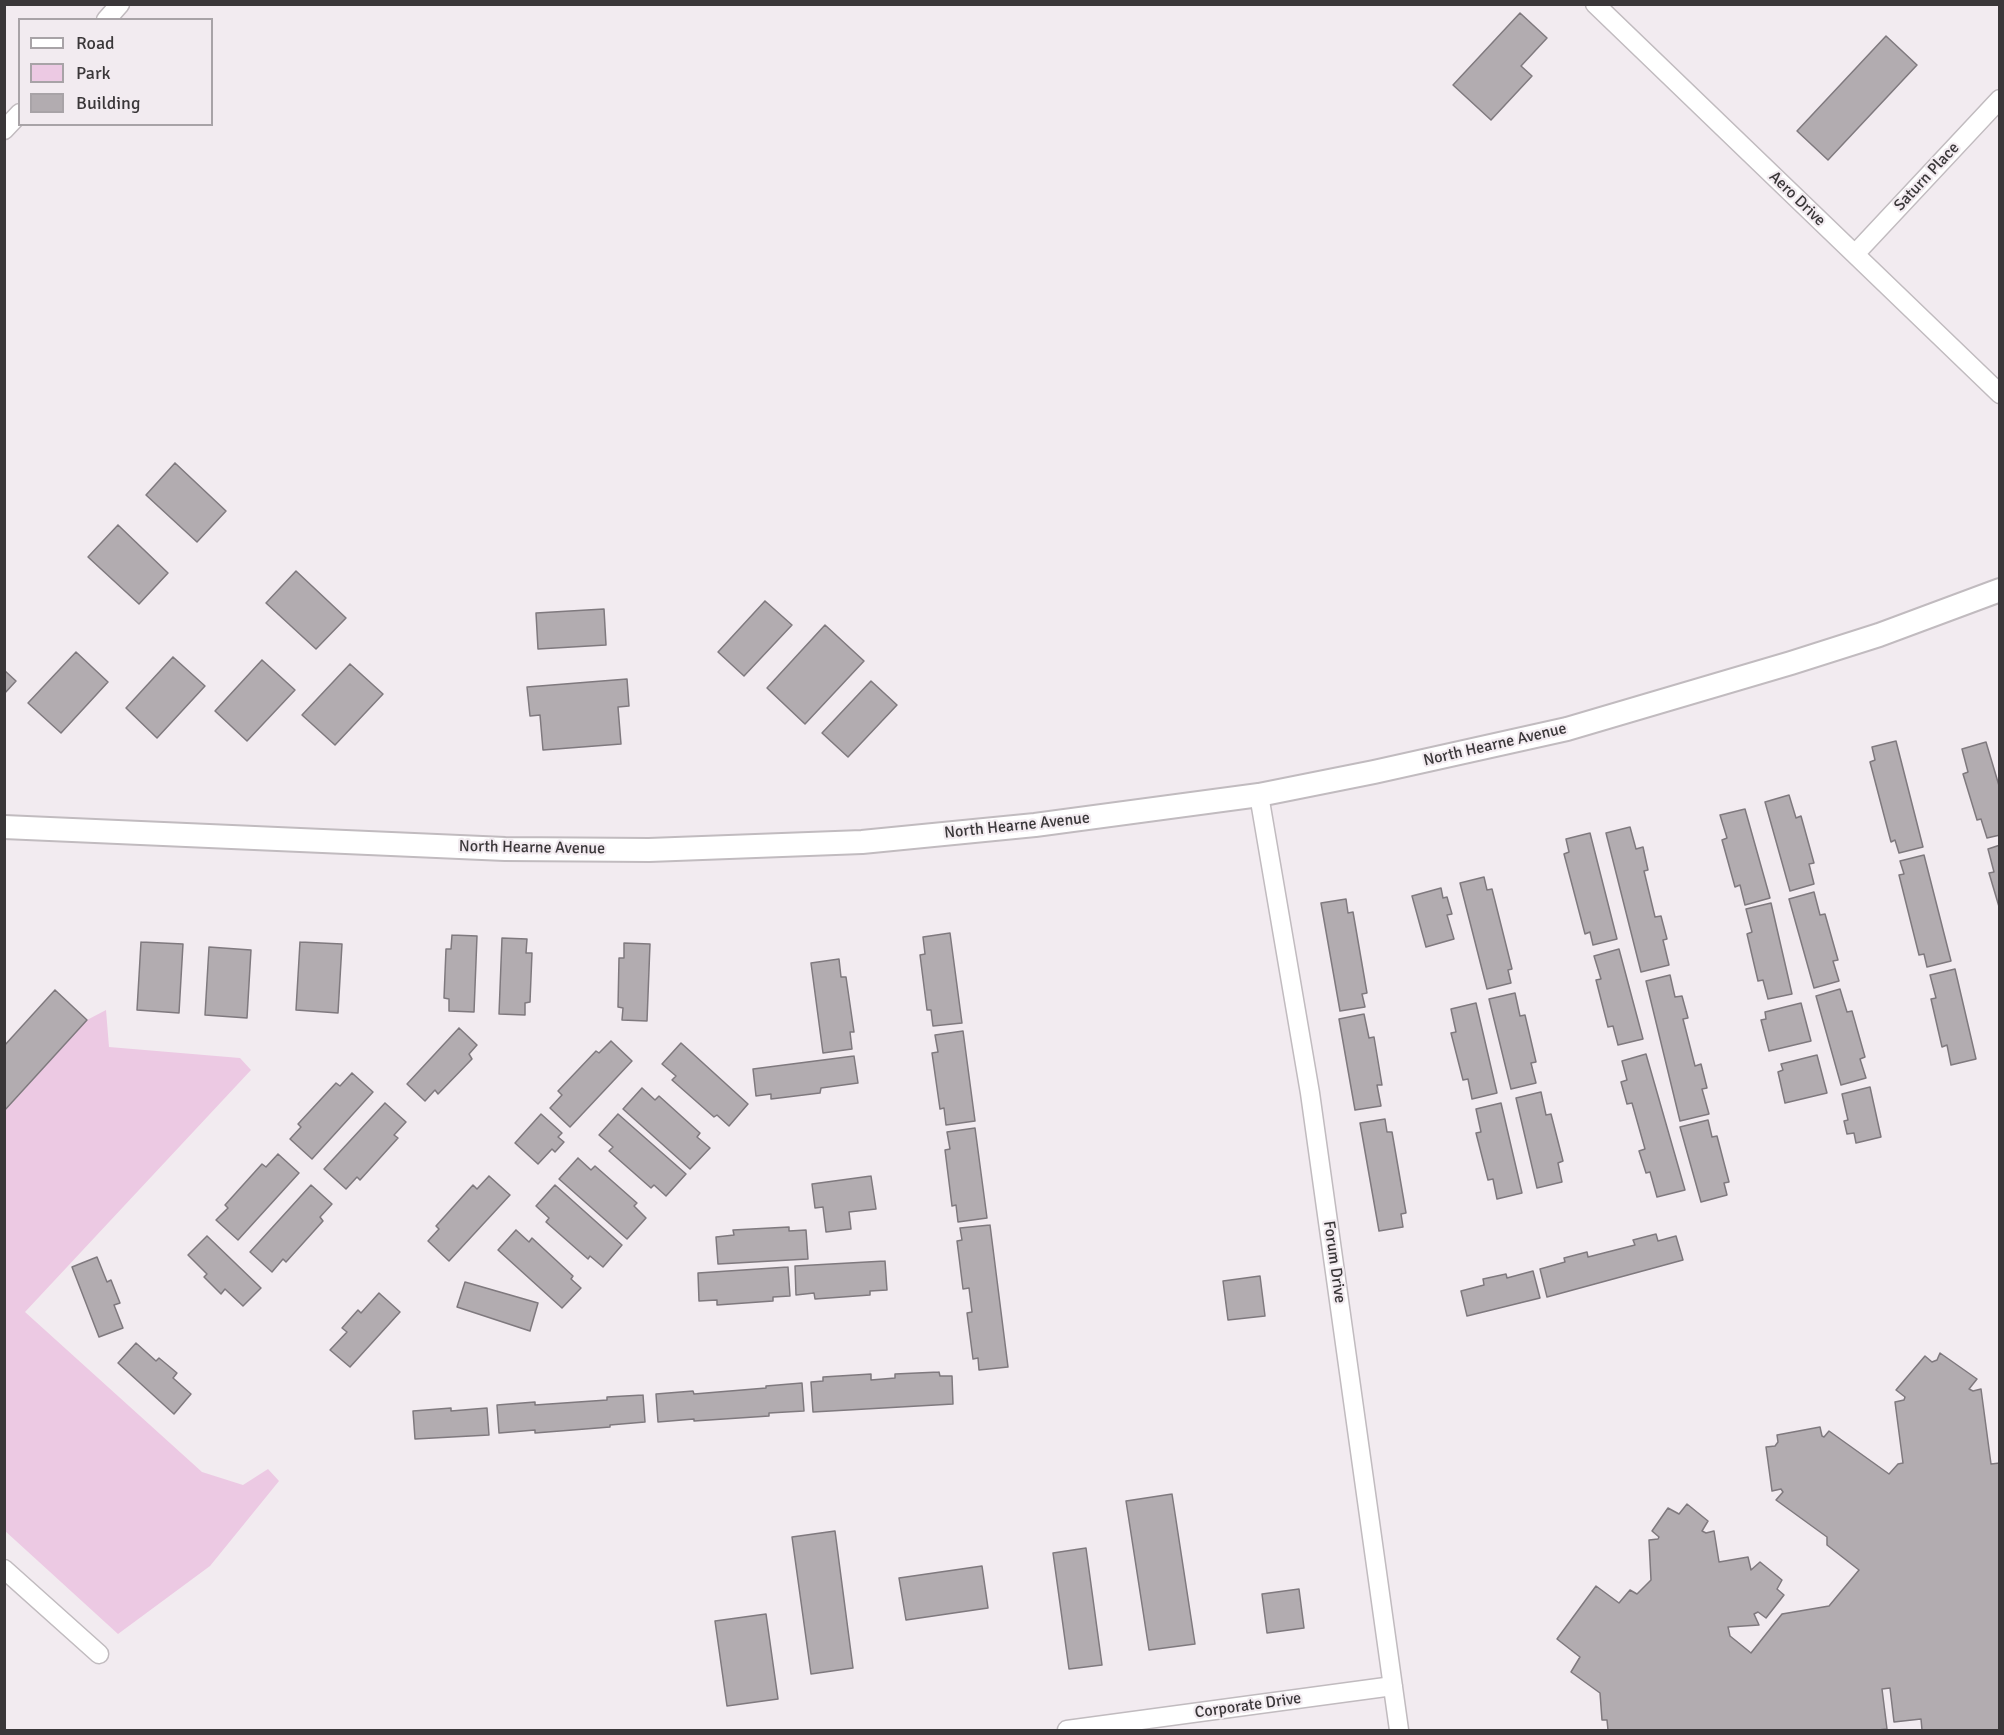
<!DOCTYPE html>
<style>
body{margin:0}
#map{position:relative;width:2004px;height:1735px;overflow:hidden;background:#f2ebf0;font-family:Signika,sans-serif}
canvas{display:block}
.frame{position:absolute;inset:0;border:6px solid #3a3739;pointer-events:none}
.legend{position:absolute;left:18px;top:18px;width:195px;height:108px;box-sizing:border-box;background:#f2ebf0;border:2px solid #a8a3a7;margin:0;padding:8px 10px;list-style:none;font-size:18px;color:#3a3739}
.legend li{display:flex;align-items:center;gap:12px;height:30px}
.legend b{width:30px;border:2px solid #a8a3a7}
</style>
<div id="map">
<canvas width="2004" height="1735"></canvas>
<div class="frame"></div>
<ul class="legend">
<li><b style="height:8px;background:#fff"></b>Road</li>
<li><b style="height:16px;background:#ecc9e3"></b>Park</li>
<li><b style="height:16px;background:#b2acb0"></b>Building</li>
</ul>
</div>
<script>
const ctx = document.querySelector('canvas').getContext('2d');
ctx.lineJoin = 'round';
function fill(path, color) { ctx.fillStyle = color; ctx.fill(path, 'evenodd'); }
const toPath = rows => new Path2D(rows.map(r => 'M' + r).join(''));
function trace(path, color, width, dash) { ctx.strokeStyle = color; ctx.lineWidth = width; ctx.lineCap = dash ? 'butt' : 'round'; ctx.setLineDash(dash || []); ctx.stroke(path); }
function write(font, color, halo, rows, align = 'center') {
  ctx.font = font + ' Signika,sans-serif'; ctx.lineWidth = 4.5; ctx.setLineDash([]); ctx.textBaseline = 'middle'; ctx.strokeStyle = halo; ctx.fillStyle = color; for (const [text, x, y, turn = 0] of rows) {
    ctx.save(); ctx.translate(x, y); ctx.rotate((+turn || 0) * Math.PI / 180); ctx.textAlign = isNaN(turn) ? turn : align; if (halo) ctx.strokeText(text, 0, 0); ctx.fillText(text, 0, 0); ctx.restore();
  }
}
const green = toPath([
 [106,1010,109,1047,240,1058,251,1070,25,1312,202,1472,243,1485,268,1469,279,1481,210,1566,118,1634,4,1530,5,1111,87,1020]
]);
const building = toPath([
 [1520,13,1547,38,1521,66,1532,76,1491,120,1453,85,1520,13],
 [1886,36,1917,65,1828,160,1797,131,1886,36],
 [175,463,226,511,197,542,146,495,175,463],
 [118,525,168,573,139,604,88,557,118,525],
 [296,571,346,618,316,649,266,603,296,571],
 [765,601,792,625,744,676,718,652,765,601],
 [604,609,606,645,538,649,536,613,604,609],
 [825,625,864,661,805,724,767,688,825,625],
 [76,652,108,682,61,733,28,703,76,652],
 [173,657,205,686,157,738,126,708,173,657],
 [262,660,295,690,247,741,215,711,262,660],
 [350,664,383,694,335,745,302,715,350,664],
 [4,670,16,681,4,694,4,670],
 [627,679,629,706,618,707,621,744,543,750,540,715,530,716,527,687,627,679],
 [871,681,897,705,848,757,822,733,871,681],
 [1896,741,1923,847,1899,853,1895,840,1891,842,1870,762,1875,760,1872,747,1896,741],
 [1986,742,2000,789,2000,835,1987,838,1981,819,1977,820,1963,774,1968,772,1962,749,1986,742],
 [1789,795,1796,818,1801,816,1814,863,1809,864,1814,884,1790,891,1765,802,1789,795],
 [1745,809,1770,898,1745,905,1740,885,1735,887,1722,840,1727,838,1720,815,1745,809],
 [1630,827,1636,849,1643,847,1648,870,1644,871,1655,917,1661,916,1667,939,1663,940,1669,965,1641,972,1606,833,1630,827],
 [1590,833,1617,939,1593,945,1590,932,1585,934,1564,854,1569,852,1566,839,1590,833],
 [2000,845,2000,910,1989,873,1994,872,1988,849,2000,845],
 [1924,855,1951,961,1927,967,1924,954,1919,955,1899,875,1904,874,1900,861,1924,855],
 [1484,877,1487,890,1492,889,1512,969,1508,970,1511,983,1487,989,1460,883,1484,877],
 [1441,888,1443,898,1447,897,1452,914,1447,915,1454,939,1426,947,1412,896,1441,888],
 [1814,892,1820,915,1825,914,1838,960,1833,961,1839,981,1814,988,1789,899,1814,892],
 [1346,899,1348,913,1353,912,1367,993,1362,994,1365,1007,1340,1011,1321,903,1346,899],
 [1771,903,1792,994,1768,999,1763,980,1758,981,1747,934,1752,932,1746,909,1771,903],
 [950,933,962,1023,933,1026,931,1010,927,1010,920,955,925,954,923,937,950,933],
 [452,935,477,936,474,1012,449,1011,449,999,444,998,446,949,451,949,452,935],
 [502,938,527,939,526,953,532,953,530,1002,525,1003,525,1015,499,1014,502,938],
 [141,942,183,944,179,1013,137,1010,141,942],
 [300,942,342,944,338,1013,296,1010,300,942],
 [624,943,650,944,647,1021,622,1020,623,1008,618,1007,619,958,624,958,624,943],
 [209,947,251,950,247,1018,205,1015,209,947],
 [1619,949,1643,1039,1618,1045,1613,1026,1608,1027,1596,980,1601,979,1594,956,1619,949],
 [839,959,841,977,846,977,854,1032,850,1032,852,1049,823,1053,811,963,839,959],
 [1955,969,1976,1059,1951,1065,1947,1045,1942,1047,1931,999,1936,998,1930,975,1955,969],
 [1670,975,1675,997,1682,996,1688,1018,1683,1019,1695,1066,1701,1064,1707,1088,1702,1089,1709,1114,1680,1121,1646,981,1670,975],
 [1840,989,1847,1012,1852,1011,1865,1057,1860,1059,1866,1078,1841,1085,1816,996,1840,989],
 [55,990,87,1020,4,1111,4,1046,55,990],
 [1515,993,1520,1016,1525,1015,1536,1062,1531,1063,1536,1083,1511,1089,1489,999,1515,993],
 [1476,1003,1497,1093,1472,1099,1468,1079,1463,1080,1451,1033,1456,1032,1451,1009,1476,1003],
 [1801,1003,1811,1041,1769,1051,1761,1020,1766,1019,1765,1012,1801,1003],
 [1364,1014,1369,1038,1374,1037,1382,1085,1377,1085,1381,1106,1355,1110,1339,1019,1364,1014],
 [459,1028,477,1045,469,1054,472,1059,438,1094,435,1090,425,1101,407,1084,459,1028],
 [963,1031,975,1121,946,1125,944,1108,940,1109,932,1053,938,1052,935,1035,963,1031],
 [611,1041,632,1061,570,1127,550,1108,562,1095,558,1091,596,1051,599,1053,611,1041],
 [681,1043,748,1104,729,1126,717,1115,714,1117,672,1080,676,1076,662,1064,681,1043],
 [1646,1054,1685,1190,1657,1197,1650,1172,1646,1173,1639,1151,1645,1149,1632,1103,1627,1104,1621,1082,1627,1080,1622,1061,1646,1054],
 [1817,1055,1827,1093,1785,1103,1778,1072,1783,1070,1781,1064,1817,1055],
 [854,1056,858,1083,821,1088,820,1093,771,1099,771,1094,756,1096,753,1069,854,1056],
 [352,1073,373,1092,312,1159,290,1139,301,1127,298,1124,336,1083,340,1086,352,1073],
 [1870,1087,1881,1137,1856,1143,1854,1133,1847,1134,1844,1121,1848,1120,1842,1094,1870,1087],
 [642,1088,655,1100,659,1096,700,1133,697,1137,710,1148,690,1169,623,1109,642,1088],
 [1541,1092,1546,1115,1551,1114,1563,1161,1558,1163,1562,1182,1537,1188,1516,1098,1541,1092],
 [385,1103,406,1122,394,1135,398,1138,360,1180,357,1177,346,1189,324,1169,385,1103],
 [1501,1103,1522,1193,1497,1199,1493,1179,1488,1180,1476,1133,1481,1132,1476,1109,1501,1103],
 [541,1114,562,1133,558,1137,564,1142,555,1152,552,1149,538,1164,515,1143,541,1114],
 [618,1114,686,1174,666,1196,654,1185,651,1188,609,1151,613,1147,599,1135,618,1114],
 [1385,1119,1387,1132,1392,1132,1406,1213,1401,1214,1403,1227,1379,1231,1360,1123,1385,1119],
 [1708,1120,1712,1137,1717,1136,1729,1182,1724,1183,1727,1195,1701,1202,1680,1127,1708,1120],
 [975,1128,987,1218,958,1222,956,1205,952,1206,945,1150,950,1149,947,1132,975,1128],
 [278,1154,299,1173,238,1240,216,1220,228,1208,225,1205,262,1164,266,1167,278,1154],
 [578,1158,591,1170,595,1166,637,1203,634,1206,646,1218,627,1239,559,1179,578,1158],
 [489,1176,510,1195,449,1261,428,1241,439,1229,436,1226,473,1185,477,1189,489,1176],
 [871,1176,876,1209,849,1212,851,1229,826,1232,823,1207,815,1208,812,1184,871,1176],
 [311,1185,332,1204,320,1217,323,1221,286,1262,283,1259,272,1272,250,1252,311,1185],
 [555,1185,622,1245,603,1267,590,1256,588,1259,546,1222,549,1218,536,1206,555,1185],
 [990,1225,1008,1367,979,1370,978,1358,973,1359,967,1313,972,1312,969,1288,963,1289,957,1241,962,1240,960,1228,990,1225],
 [789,1227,789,1231,806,1230,808,1259,718,1264,716,1237,734,1235,733,1230,789,1227],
 [516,1230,529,1242,532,1238,573,1276,571,1279,581,1288,562,1308,498,1250,516,1230],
 [1656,1234,1658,1241,1676,1236,1683,1260,1547,1297,1540,1269,1565,1262,1564,1258,1587,1252,1588,1257,1635,1245,1633,1240,1656,1234],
 [207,1236,261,1288,243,1306,225,1289,221,1294,204,1277,207,1274,188,1255,207,1236],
 [97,1257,107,1282,111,1280,120,1303,114,1305,123,1328,99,1337,72,1267,97,1257],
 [885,1261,887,1290,870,1291,870,1295,815,1299,814,1293,796,1295,795,1266,885,1261],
 [788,1267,790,1296,773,1297,773,1301,717,1305,717,1300,699,1301,698,1273,788,1267],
 [1533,1271,1540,1298,1467,1316,1461,1291,1484,1285,1483,1279,1506,1274,1507,1278,1533,1271],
 [1260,1276,1265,1316,1228,1320,1223,1281,1260,1276],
 [465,1282,538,1303,530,1331,457,1307,465,1282],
 [379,1293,400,1312,350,1367,330,1350,347,1332,342,1328,358,1310,361,1313,379,1293],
 [136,1343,156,1361,159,1358,177,1373,173,1378,191,1394,174,1414,118,1363,136,1343],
 [1940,1353,1977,1379,1969,1389,1973,1391,1981,1389,1991,1464,2000,1463,2000,1730,1922,1730,1921,1719,1894,1722,1890,1688,1882,1689,1887,1729,1878,1730,1608,1730,1607,1720,1602,1720,1600,1693,1571,1672,1580,1657,1557,1639,1596,1586,1619,1603,1630,1590,1637,1594,1651,1580,1649,1540,1658,1539,1659,1537,1652,1531,1668,1508,1679,1514,1687,1504,1708,1521,1702,1531,1706,1533,1714,1531,1719,1562,1748,1557,1751,1570,1760,1562,1782,1580,1777,1589,1784,1595,1766,1618,1758,1612,1754,1614,1759,1625,1728,1627,1730,1636,1751,1653,1782,1614,1829,1606,1859,1570,1827,1545,1827,1537,1776,1500,1783,1492,1781,1489,1772,1491,1766,1447,1775,1446,1778,1442,1777,1435,1820,1427,1822,1436,1824,1437,1829,1431,1889,1474,1898,1464,1903,1463,1895,1402,1904,1400,1905,1397,1896,1390,1925,1356,1932,1362,1937,1360,1940,1353],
 [939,1372,940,1376,952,1376,953,1404,813,1412,811,1382,823,1381,823,1377,871,1374,871,1380,895,1378,895,1374,939,1372],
 [802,1383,804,1411,769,1413,769,1416,694,1421,694,1419,658,1422,656,1394,693,1391,694,1394,766,1388,766,1386,802,1383],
 [643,1395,645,1422,610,1425,610,1427,535,1433,535,1430,499,1433,497,1405,535,1402,535,1405,607,1400,607,1397,643,1395],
 [451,1408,451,1411,487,1408,489,1435,415,1439,413,1411,451,1408],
 [1172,1494,1195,1644,1149,1650,1126,1501,1172,1494],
 [835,1531,853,1668,811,1674,792,1537,835,1531],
 [1086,1548,1102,1665,1069,1669,1053,1553,1086,1548],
 [982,1566,988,1608,906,1620,899,1578,982,1566],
 [1299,1589,1304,1628,1267,1633,1262,1594,1299,1589],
 [766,1614,778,1699,727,1706,715,1621,766,1614]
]);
const minor = toPath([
 [1595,4,2000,394],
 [106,20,120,4],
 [4,130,20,113],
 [1855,254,2000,99],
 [1259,795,1310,1093,1399,1730],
 [4,1569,99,1654],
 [1067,1730,1393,1686]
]);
const major = toPath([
 [4,827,505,849,649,850,862,842,1035,825,1259,795,1374,772,1567,729,1791,663,1879,635,2000,590]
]);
const streetNames = [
 ["Saturn Place",1927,177,-47],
 ["Aero Drive",1797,199,44],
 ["North Hearne Avenue",1495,745,-13],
 ["North Hearne Avenue",1017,826,-6],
 ["North Hearne Avenue",532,848,1],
 ["Forum Drive",1334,1262,82],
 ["Corporate Drive",1248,1706,-8]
];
fill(green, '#ecc9e3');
fill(building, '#b2acb0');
trace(building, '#7f797e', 1.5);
trace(minor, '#c1bbbf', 21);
trace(major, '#c1bbbf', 26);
trace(minor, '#fff', 18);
trace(major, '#fff', 22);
write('16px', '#3a3739', '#f2ebf0', streetNames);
</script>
